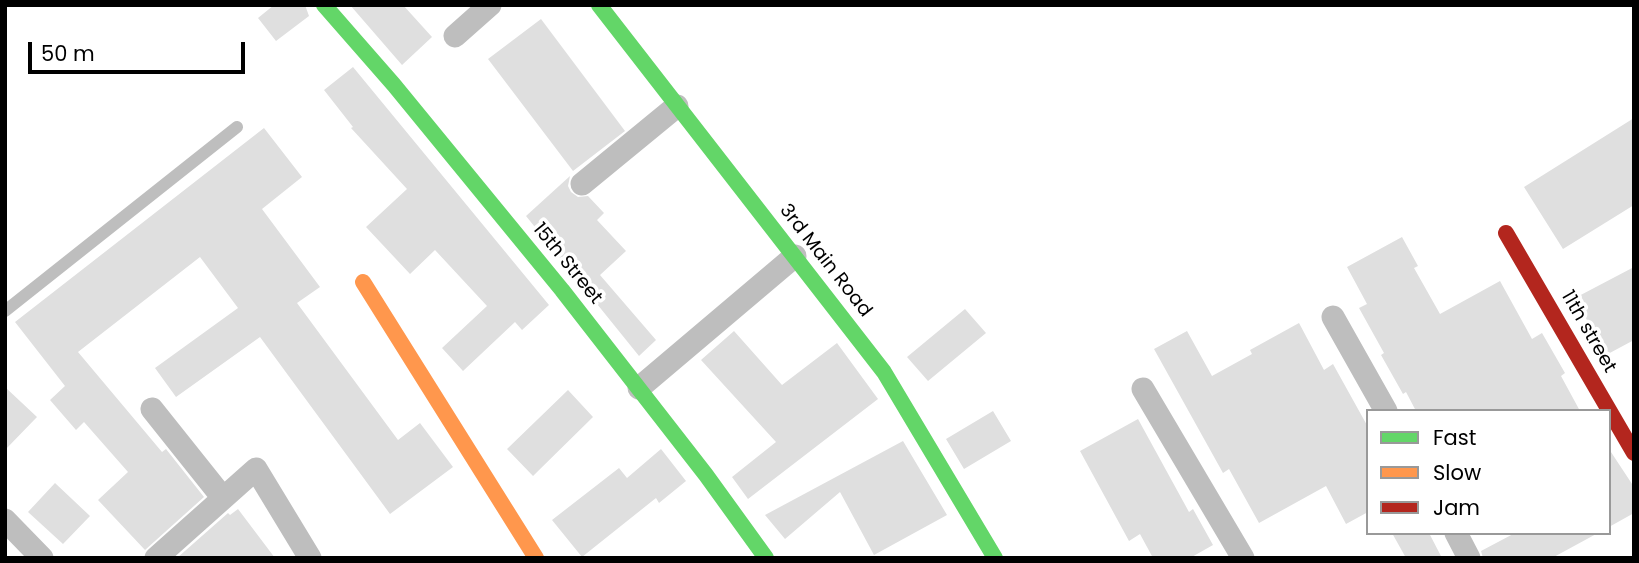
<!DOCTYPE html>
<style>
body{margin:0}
#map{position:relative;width:1639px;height:563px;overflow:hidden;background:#fff;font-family:Poppins,sans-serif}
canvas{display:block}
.frame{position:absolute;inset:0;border:7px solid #000;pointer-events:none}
.legend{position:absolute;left:1366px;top:409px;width:245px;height:126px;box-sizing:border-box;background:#fff;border:2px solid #999;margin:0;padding:9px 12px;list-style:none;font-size:21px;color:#000}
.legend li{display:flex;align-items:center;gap:14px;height:35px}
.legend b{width:35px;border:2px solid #999}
.scale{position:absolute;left:28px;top:42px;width:217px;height:32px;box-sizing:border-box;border:4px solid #000;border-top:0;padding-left:9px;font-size:21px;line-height:24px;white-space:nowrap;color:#000;-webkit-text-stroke:5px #fff;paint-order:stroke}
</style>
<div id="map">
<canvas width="1639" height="563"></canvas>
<div class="frame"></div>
<ul class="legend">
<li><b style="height:9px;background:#63d668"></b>Fast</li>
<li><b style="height:9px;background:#ff974d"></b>Slow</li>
<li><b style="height:9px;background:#b3261e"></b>Jam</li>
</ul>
<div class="scale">50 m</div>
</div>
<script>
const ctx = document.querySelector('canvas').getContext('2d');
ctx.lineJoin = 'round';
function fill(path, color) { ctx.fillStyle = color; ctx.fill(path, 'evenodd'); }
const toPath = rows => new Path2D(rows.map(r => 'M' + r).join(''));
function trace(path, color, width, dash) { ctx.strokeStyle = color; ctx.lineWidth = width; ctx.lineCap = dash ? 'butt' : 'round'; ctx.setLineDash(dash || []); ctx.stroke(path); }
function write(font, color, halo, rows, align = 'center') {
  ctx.font = font + ' Poppins,sans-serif'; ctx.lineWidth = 7; ctx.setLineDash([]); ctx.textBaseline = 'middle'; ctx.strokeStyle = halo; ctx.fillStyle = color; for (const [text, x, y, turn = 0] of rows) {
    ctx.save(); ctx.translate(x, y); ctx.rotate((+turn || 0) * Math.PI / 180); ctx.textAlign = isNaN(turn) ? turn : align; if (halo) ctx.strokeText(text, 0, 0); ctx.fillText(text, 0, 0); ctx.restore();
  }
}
const building = toPath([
 [274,5,305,5,309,16,276,41,258,18],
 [350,5,403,5,432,37,402,65],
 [541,19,625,131,573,171,488,59],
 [353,67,549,305,522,330,515,322,463,371,442,348,487,306,435,250,410,274,366,227,407,189,351,128,353,127,324,90],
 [1634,118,1634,205,1563,249,1524,187],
 [264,128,302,177,262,209,320,287,297,303,398,440,420,423,453,467,390,514,260,337,176,397,155,368,238,308,200,257,78,352,162,452,166,449,204,497,145,550,98,500,128,472,84,422,76,430,50,400,65,386,15,322],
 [570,176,568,186,571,192,578,197,588,196,604,213,597,220,626,251,600,275,656,340,639,356,526,216],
 [1402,237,1418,266,1414,268,1440,314,1500,281,1532,339,1542,333,1565,373,1561,376,1580,411,1416,411,1406,392,1403,394,1381,355,1384,353,1359,308,1367,304,1347,267],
 [1634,267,1634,340,1606,355,1575,298],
 [965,309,986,333,928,381,907,357],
 [1299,323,1324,370,1333,364,1368,427,1368,512,1346,524,1326,486,1259,523,1229,469,1223,473,1154,349,1187,331,1212,376,1252,354,1250,350],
 [734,331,782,385,837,343,878,399,748,499,732,477,776,442,701,360],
 [5,387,37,417,5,450],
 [568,390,593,417,533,476,507,449],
 [993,411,1011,441,964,469,946,439],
 [1138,419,1189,512,1193,509,1213,545,1190,558,1153,558,1140,534,1129,541,1080,451],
 [903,441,947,515,874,555,840,492,785,539,765,515],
 [661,449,686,481,659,503,656,498,582,557,552,520,619,468,627,478],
 [1609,449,1634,487,1634,513,1609,527],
 [55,483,90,516,63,544,28,512],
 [238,509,275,558,177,558,228,513,230,515],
 [1392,533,1429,533,1442,558,1406,558],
 [1515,533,1598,533,1552,558,1483,558,1481,551]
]);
const lane = toPath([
 [5,311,237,127]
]);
const street = toPath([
 [455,36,490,5],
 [582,184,677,106],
 [1333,317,1386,411],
 [639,388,795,256],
 [1143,389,1243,558],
 [152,409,223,498],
 [5,520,42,558],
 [1456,533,1469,558],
 [156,558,256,469,310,558]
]);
const fast = toPath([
 [324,5,394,85,562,290,706,475,766,558],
 [599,5,884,372,995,558]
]);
const slow = toPath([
 [363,282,536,558]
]);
const jam = toPath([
 [1506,233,1634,453]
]);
const streetNames = [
 ["3rd Main Road",825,261,52],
 ["15th Street",567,264,51],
 ["11th street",1588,332,60]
];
fill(building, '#dfdfdf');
trace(lane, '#bebebe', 12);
trace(street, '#bebebe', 23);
trace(fast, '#63d668', 16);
trace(slow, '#ff974d', 16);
trace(jam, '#b3261e', 16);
write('19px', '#000', '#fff', streetNames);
</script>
